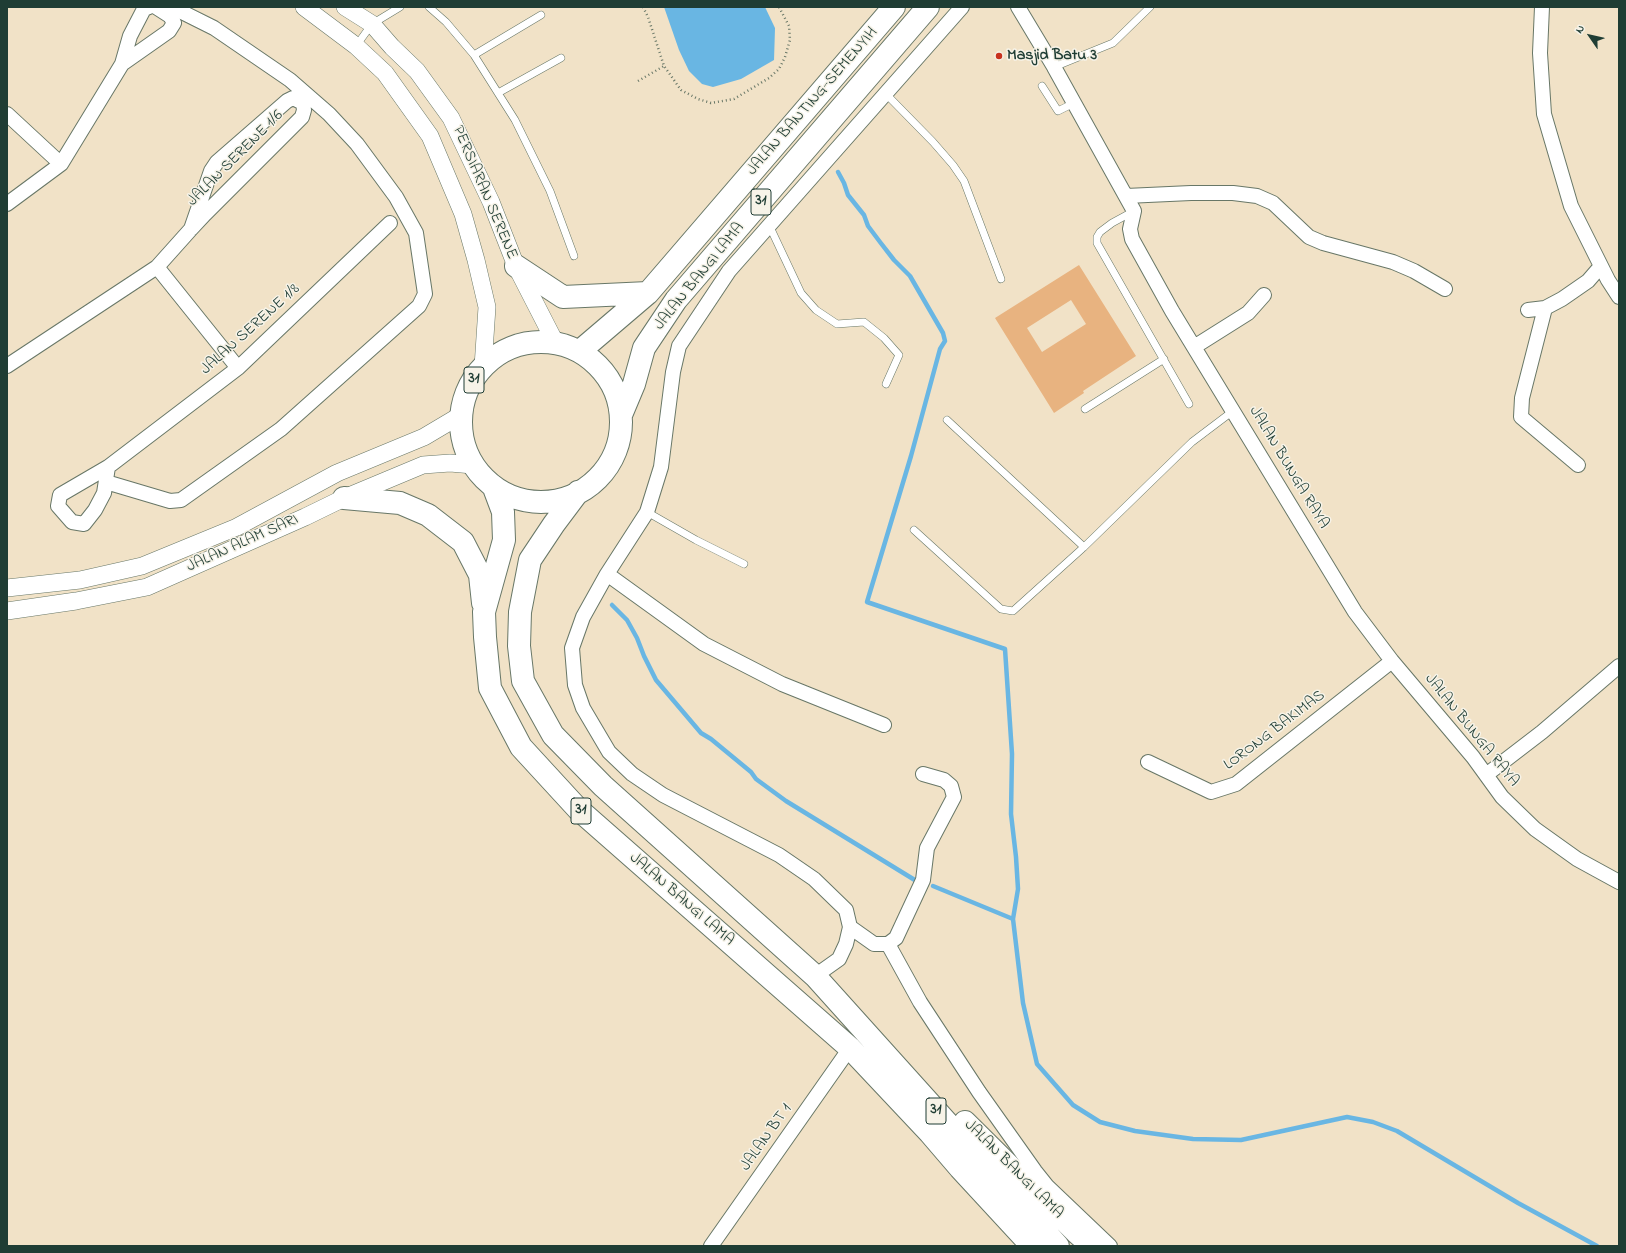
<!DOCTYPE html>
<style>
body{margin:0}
#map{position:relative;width:1626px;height:1253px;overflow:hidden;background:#f1e2c7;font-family:"Indie Flower",sans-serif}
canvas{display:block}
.frame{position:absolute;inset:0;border:8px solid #1f3d34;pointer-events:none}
.north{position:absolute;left:1570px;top:16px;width:40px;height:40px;-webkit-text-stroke:3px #f7f3e8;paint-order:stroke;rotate:304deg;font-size:11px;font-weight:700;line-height:16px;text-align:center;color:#1f3d34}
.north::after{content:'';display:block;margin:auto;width:14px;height:18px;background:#1f3d34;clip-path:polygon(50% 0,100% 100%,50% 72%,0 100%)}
</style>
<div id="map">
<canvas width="1626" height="1253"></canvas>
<div class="frame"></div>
<div class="north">N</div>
</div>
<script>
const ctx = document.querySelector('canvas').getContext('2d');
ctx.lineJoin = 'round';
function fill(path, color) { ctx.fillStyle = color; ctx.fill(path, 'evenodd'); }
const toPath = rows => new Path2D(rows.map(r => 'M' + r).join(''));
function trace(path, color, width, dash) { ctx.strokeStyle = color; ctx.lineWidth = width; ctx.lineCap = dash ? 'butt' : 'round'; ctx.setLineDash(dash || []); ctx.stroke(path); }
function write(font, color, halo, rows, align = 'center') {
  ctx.font = font + ' "Indie Flower",sans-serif'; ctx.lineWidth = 3; ctx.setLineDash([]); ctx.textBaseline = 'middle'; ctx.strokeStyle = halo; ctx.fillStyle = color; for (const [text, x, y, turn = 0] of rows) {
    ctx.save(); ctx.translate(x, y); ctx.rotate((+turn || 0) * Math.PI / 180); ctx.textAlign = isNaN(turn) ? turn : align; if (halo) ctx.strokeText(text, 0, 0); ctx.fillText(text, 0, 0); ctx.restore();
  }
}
const water = toPath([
 [664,7,765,7,775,28,774,60,741,79,713,87,702,84,689,71,679,50]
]);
const stream = toPath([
 [838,172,844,183,848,195,864,215,868,226,880,242,894,260,910,276,943,333,945,341,940,349,911,456,867,602,1005,649,1012,754,1011,814,1016,857,1018,889,1013,919,1023,1003,1037,1064,1073,1105,1100,1122,1135,1131,1193,1139,1241,1140,1347,1117,1373,1122,1397,1131,1518,1203,1597,1246],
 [612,605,627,620,637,638,644,656,656,680,701,733,711,739,751,772,756,779,786,801,918,882],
 [933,886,1013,919]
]);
const building = toPath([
 [1079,265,1136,356,1083,391,1084,393,1054,413,995,318],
 [1071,300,1086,324,1042,352,1027,328]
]);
const path = toPath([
 [643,7,648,17,664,66,681,90,698,99,711,103,734,99,769,78,779,69,785,57,790,40,789,26,779,7],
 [638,81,664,66]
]);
const service = toPath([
 [429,7,446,22,474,55,515,120,550,191,574,256],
 [356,46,372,24,400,7],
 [474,55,541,15],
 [1054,67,1113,43,1150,7],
 [1042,86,1058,111,1074,103],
 [498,93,561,58],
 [886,94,933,142,953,165,964,181,1001,279],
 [1134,211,1112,223,1100,232,1097,237,1097,243,1189,404],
 [769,225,801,293,816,310,837,324,864,322,884,338,899,355,886,384],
 [1085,409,1164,359],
 [947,420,1084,547],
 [647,512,696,540,744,564],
 [914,530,1001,609,1013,611,1084,547,1192,442,1233,411]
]);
const minor = toPath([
 [1018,7,1054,67,1134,211,1130,229,1132,239,1172,311,1355,612,1392,661,1473,757,1502,797,1535,829,1577,859,1619,882],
 [1542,7,1540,53,1544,114,1571,206,1608,280,1619,297],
 [122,64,169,31,174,23,170,16,156,7],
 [7,114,61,164],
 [1126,196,1191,193,1233,193,1257,196,1273,203,1309,237,1323,243,1393,262,1414,271,1445,289],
 [7,204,61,164,122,64,130,36,144,9,149,7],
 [157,267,238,368],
 [1545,308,1522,398,1521,417,1578,465],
 [1528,310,1545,308,1562,299,1588,281,1601,266],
 [1194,347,1248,313,1264,295],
 [7,366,157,267,191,229,205,214,302,117,304,110,303,103,293,98,287,101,217,162,211,171,191,229],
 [108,467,60,495,58,506,72,522,84,524,95,510,104,493,108,467,238,368,390,223],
 [106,482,170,501,181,500,281,429,419,306,425,294,416,233,396,197,357,144,329,114,290,80,214,28,172,7],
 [607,574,704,644,782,684,884,725],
 [1148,762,1211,792,1236,784,1392,661],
 [1486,775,1542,732,1619,666],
 [850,927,874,944,888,944,896,938,923,880,927,848,954,797,951,786,944,780,923,774],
 [888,944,920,1002,979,1092,1035,1171,1047,1186,1110,1246],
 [815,976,839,959,846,944,850,927,846,910,814,879,779,855,663,795,632,774,609,752,583,708,575,685,572,648,583,617,607,574,647,512,661,467,673,372,679,346,729,271,962,7],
 [711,1246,850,1048]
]);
const tertiary = toPath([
 [304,7,356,46,385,73,430,136,463,214,476,260,487,307,483,367],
 [345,7,372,24,392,47,417,71,451,118,491,202,516,266,555,342],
 [7,588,80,580,142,566,237,527,337,473,424,437,461,415],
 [7,611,76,601,147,587,305,517,344,498,423,465,450,463,473,465]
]);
const primary = toPath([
 [516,266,563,297,648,293],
 '461 422a80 80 0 1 1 160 0a80 80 0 1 1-160 0Z',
 [580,351,648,293,894,7],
 [621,415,634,384,644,348,676,300,928,7],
 [494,488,503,512,504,540,484,612,485,637,490,688,521,747,578,809,850,1048,930,1133,960,1168,1032,1246],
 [578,492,554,524,530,560,520,612,519,646,523,681,553,735,603,786,815,976,1058,1246],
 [344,498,400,503,428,515,463,542,480,575,483,603],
 [965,1122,1077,1233,1092,1246]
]);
const markers = [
 [999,56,4,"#c8321e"]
];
const shields = [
 [761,202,20],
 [474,380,20],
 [581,811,20],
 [936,1111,20]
];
const shieldNames = [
 ["31",761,202],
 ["31",474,380],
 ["31",581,811],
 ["31",936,1111]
];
const poiNames = [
 ["Masjid Batu 3",1007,56]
];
const streetNames = [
 ["JALAN BANTING-SEMENYIH",813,102,-49],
 ["JALAN SERENE 1/6",236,159,-45],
 ["PERSIARAN SERENE",484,193,67],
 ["JALAN BANGI LAMA",700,277,-51],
 ["JALAN SERENE 1/8",251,330,-42],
 ["JALAN BUNGA RAYA",1288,468,59],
 ["JALAN ALAM SARI",243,544,-24],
 ["LORONG BAKIMAS",1275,731,-37],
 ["JALAN BUNGA RAYA",1471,731,51],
 ["JALAN BANGI LAMA",681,900,41],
 ["JALAN BT 1",767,1138,-55],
 ["JALAN BANGI LAMA",1013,1170,45]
];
fill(water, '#69b6e3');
trace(stream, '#69b6e3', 4.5);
fill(building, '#e8b380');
trace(service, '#687767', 8);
trace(minor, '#687767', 16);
trace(tertiary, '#687767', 18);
trace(primary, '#687767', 24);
trace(path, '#687767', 2.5, [1, 3]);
trace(service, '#fff', 7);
trace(minor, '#fff', 14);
trace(tertiary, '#fff', 17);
trace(primary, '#fff', 22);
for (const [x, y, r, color] of markers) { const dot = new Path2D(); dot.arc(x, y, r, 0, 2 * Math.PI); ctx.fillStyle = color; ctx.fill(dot); trace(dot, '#f7f3e8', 1.5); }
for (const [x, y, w] of shields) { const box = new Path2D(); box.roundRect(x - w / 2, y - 13, w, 26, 3); ctx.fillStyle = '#f7f3e8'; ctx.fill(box); trace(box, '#1f3d34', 1); }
write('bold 15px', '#1f3d34', null, shieldNames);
write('bold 16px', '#1f3d34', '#f7f3e8', poiNames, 'left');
write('16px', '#1f3d34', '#f7f3e8', streetNames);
</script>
